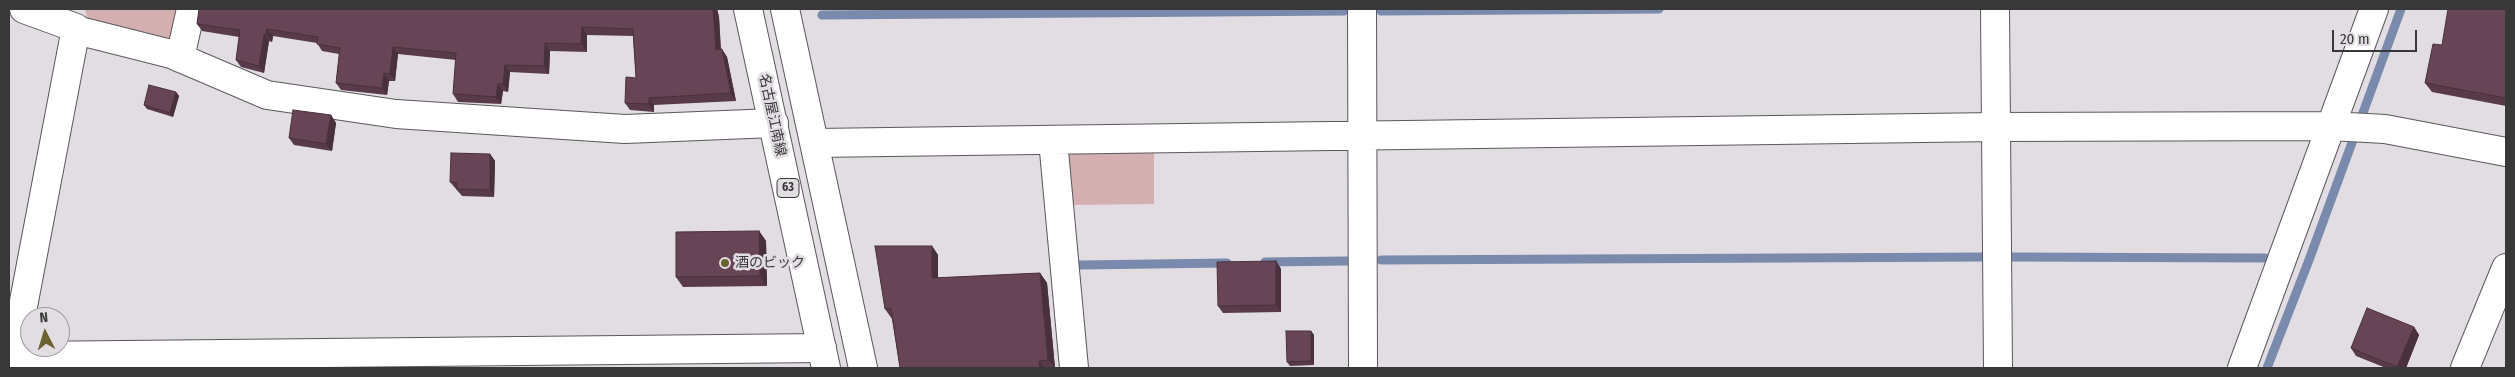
<!DOCTYPE html>
<meta charset="utf-8">
<style>
body{margin:0}
#map{position:relative;width:2515px;height:377px;overflow:hidden;background:#e1dde2;font-family:"Fira Sans Condensed",sans-serif}
canvas{display:block}
.frame{position:absolute;inset:0;border:10px solid #393839;pointer-events:none}
.north{position:absolute;left:20px;top:307px;width:50px;height:50px;box-sizing:border-box;background:#e1dde2;border:1px solid #9e9b9e;border-radius:50%;rotate:355deg;font-size:14px;font-weight:700;line-height:20px;text-align:center;color:#393839}
.north::after{content:'';display:block;margin:auto;width:18px;height:22px;background:#6b622f;clip-path:polygon(50% 0,100% 100%,50% 72%,0 100%)}
.scale{position:absolute;left:2332px;top:30px;width:85px;height:22px;box-sizing:border-box;border:2px solid #393839;border-top:0;padding-left:6px;font-size:15px;line-height:18px;white-space:nowrap;color:#393839;-webkit-text-stroke:4px #e1dde2;paint-order:stroke}
</style>
<div id="map">
<canvas width="2515" height="377"></canvas>
<div class="frame"></div>
<div class="north">N</div>
<div class="scale">20 m</div>
</div>
<script>
const ctx = document.querySelector('canvas').getContext('2d');
ctx.lineJoin = 'round';
function fill(path, color) { ctx.fillStyle = color; ctx.fill(path, 'evenodd'); }
const toPath = rows => new Path2D(rows.map(r => 'M' + r).join(''));
function trace(path, color, width, dash) { ctx.strokeStyle = color; ctx.lineWidth = width; ctx.lineCap = dash ? 'butt' : 'round'; ctx.setLineDash(dash || []); ctx.stroke(path); }
function write(font, color, halo, rows, align = 'center') {
  ctx.font = font + ' "Fira Sans Condensed","Noto Sans JP",sans-serif'; ctx.lineWidth = 5; ctx.setLineDash([]); ctx.textBaseline = 'middle'; ctx.strokeStyle = halo; ctx.fillStyle = color; for (const [text, x, y, turn = 0] of rows) {
    ctx.save(); ctx.translate(x, y); ctx.rotate((+turn || 0) * Math.PI / 180); ctx.textAlign = isNaN(turn) ? turn : align; if (halo) ctx.strokeText(text, 0, 0); ctx.fillText(text, 0, 0); ctx.restore();
  }
}
const green = toPath([
 [85,9,184,9,177,42,89,25],
 [1154,146,1154,204,1070,205,1067,151]
]);
const stream = toPath([
 [1381,11,1659,9],
 [822,15,1344,11],
 [2010,257,2265,258],
 [1381,260,1986,257],
 [1265,262,1347,261],
 [1080,265,1227,263],
 [2267,368,2309,260,2401,9]
]);
const street = toPath([
 [1362,9,1363,368],
 [1995,9,1998,368],
 [76,30,171,54,267,95,396,114,625,129,774,123],
 [180,58,191,9],
 [1053,140,1074,368],
 [815,143,1996,127,2330,126,2385,129,2506,152],
 [24,356,822,348],
 [9,363,13,359,76,28,24,9],
 [2242,368,2374,9],
 [2465,368,2506,268]
]);
const primary = toPath([
 [748,9,826,368],
 [785,9,863,368]
]);
const wall = toPath([
 [199,9,717,9,719,17,721,49,727,57,736,101,654,105,654,112,630,110,625,103,636,78,633,36,587,35,587,52,550,51,549,74,510,72,508,92,503,91,501,104,458,102,453,94,456,60,398,54,395,81,389,81,387,95,341,90,336,83,339,54,322,51,317,43,273,36,272,42,269,41,264,73,241,67,236,60,239,37,202,31,197,24],
 [2506,9,2506,106,2432,92,2425,83,2442,45],
 [176,92,179,96,173,117,147,109,144,105],
 [331,115,336,123,332,151,294,145,289,138],
 [490,154,495,161,494,197,462,196,450,182],
 [759,231,766,241,767,286,683,287,676,277],
 [932,246,938,255,938,278,1040,273,1047,283,1055,368,900,368,892,319,885,309],
 [1276,261,1281,269,1281,312,1223,313,1218,306],
 [2414,327,2419,335,2406,368,2386,368,2356,356,2351,348],
 [1311,331,1314,335,1314,365,1290,366,1287,362]
]);
const shadedWall = toPath([
 [713,9,717,9,719,17,721,57,716,50],
 [582,27,587,35,587,52,581,44],
 [267,29,273,36,272,42,266,34],
 [264,34,269,41,264,73,259,66],
 [545,43,550,51,549,74,544,66],
 [393,47,398,54,395,81,390,74],
 [722,49,727,57,736,101,731,93],
 [505,65,510,72,508,92,503,84],
 [384,73,389,81,387,95,382,88],
 [498,84,503,91,501,104,496,97],
 [176,92,179,96,173,117,170,113],
 [649,98,654,105,654,112,649,104],
 [331,115,336,123,332,151,326,144],
 [490,154,495,161,494,197,490,190],
 [759,231,766,241,767,286,760,276],
 [932,246,938,255,938,288,932,278],
 [1276,261,1281,269,1281,312,1276,305],
 [1040,273,1047,283,1055,368,1048,360],
 [2414,327,2419,335,2406,368,2398,368,2397,367],
 [1311,331,1314,335,1314,365,1311,361],
 [1039,361,1044,368,1040,368]
]);
const building = toPath([
 [199,9,713,9,716,50,722,49,731,93,649,98,649,104,625,103,626,77,636,78,633,29,582,27,581,44,545,43,544,66,505,65,503,84,498,84,496,97,453,94,456,53,393,47,390,74,384,73,382,88,336,83,340,48,317,44,318,37,267,29,266,34,264,34,259,66,236,60,240,30,197,24,199,9],
 [2448,9,2506,9,2506,98,2425,83,2433,44,2442,45,2448,9],
 [149,85,176,92,170,113,144,105,149,85],
 [293,110,331,115,326,144,289,138,293,110],
 [451,153,490,154,490,190,457,189,457,182,450,182,451,153],
 [759,231,760,276,676,277,676,232,759,231],
 [875,246,932,246,932,278,1040,273,1048,360,1039,361,1040,368,900,368,891,308,885,309,875,246],
 [1276,261,1276,305,1218,306,1217,262,1276,261],
 [2367,308,2414,327,2397,367,2351,348,2367,308],
 [1286,331,1311,331,1311,361,1287,362,1286,331]
]);
const markers = [
 [725,263,5,"#6b622f"]
];
const shields = [
 [788,188,22]
];
const shieldNames = [
 ["63",788,188]
];
const streetNames = [
 ["名古屋江南線",772,115,78]
];
const poiNames = [
 ["酒のビック",735,263]
];
fill(green, '#d3afb0');
trace(stream, '#798aad', 9);
trace(street, '#5b585c', 30);
trace(primary, '#5b585c', 30);
trace(street, '#fff', 28);
trace(primary, '#fff', 28);
fill(wall, '#593a4b');
fill(shadedWall, '#49303d');
fill(building, '#684457');
trace(building, '#49303d', 1);
for (const [x, y, r, color] of markers) { const dot = new Path2D(); dot.arc(x, y, r, 0, 2 * Math.PI); ctx.fillStyle = color; ctx.fill(dot); trace(dot, '#e1dde2', 2); }
for (const [x, y, w] of shields) { const box = new Path2D(); box.roundRect(x - w / 2, y - 9.5, w, 19, 4); ctx.fillStyle = '#e1dde2'; ctx.fill(box); trace(box, '#393839', 1); }
write('bold 12px', '#393839', null, shieldNames);
write('14px', '#393839', '#e1dde2', streetNames);
write('14px', '#393839', '#e1dde2', poiNames, 'left');
</script>
